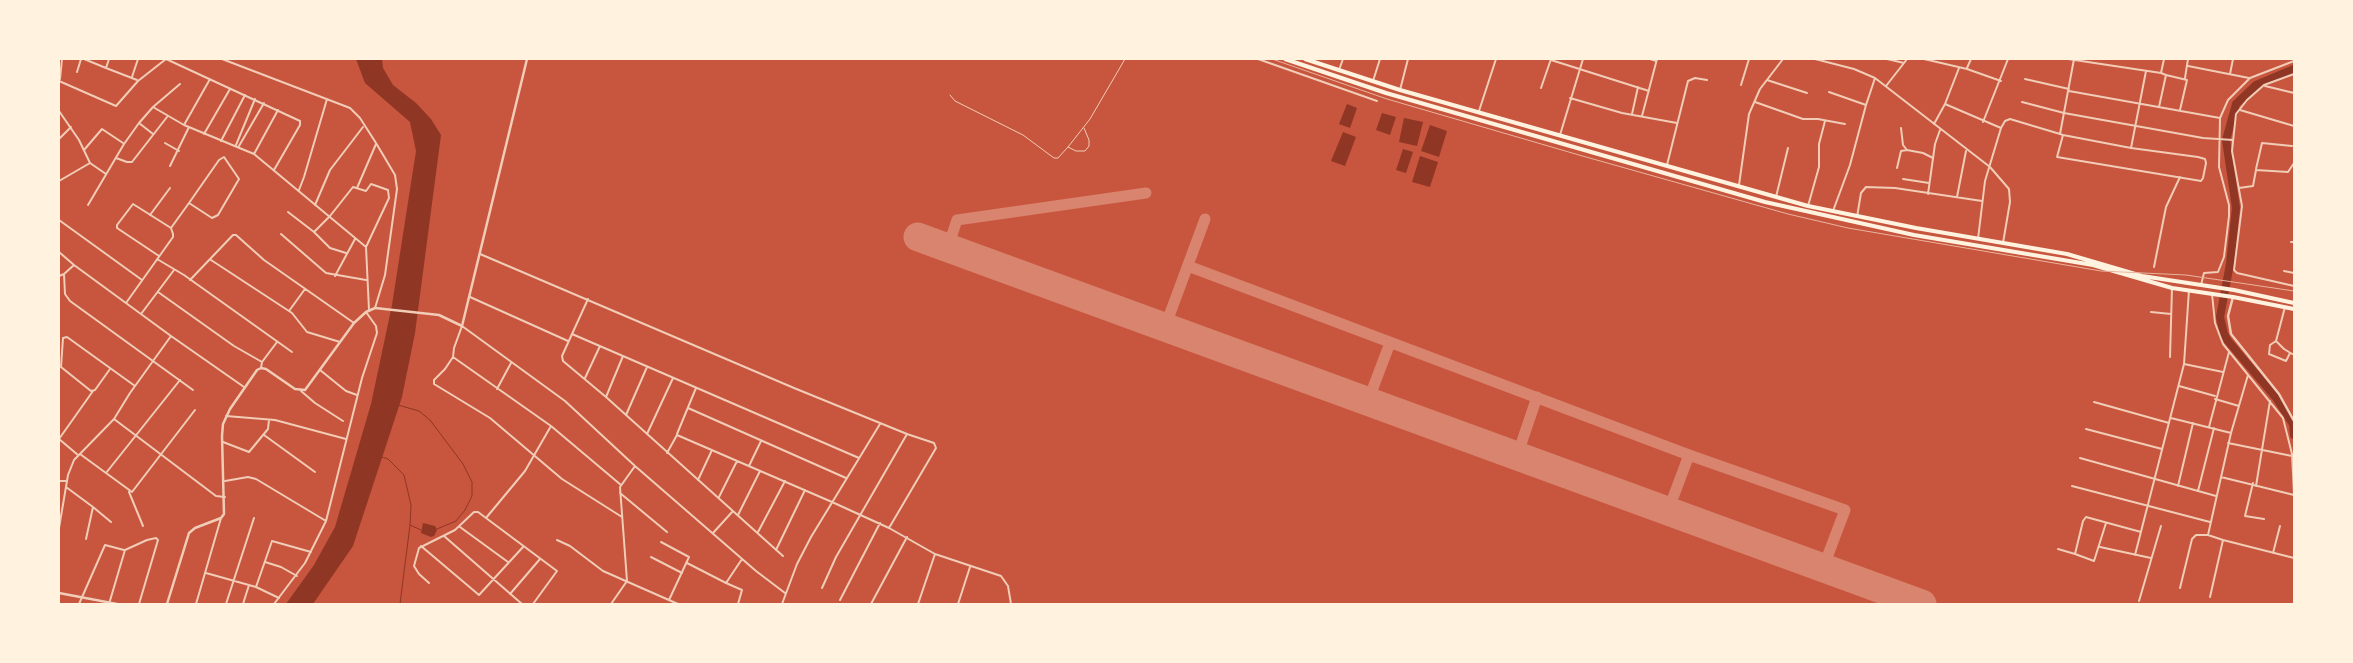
<!DOCTYPE html>
<style>
body{margin:0}
#map{position:relative;width:2353px;height:663px;overflow:hidden;background:#c8553d;font-family:Jost,sans-serif}
canvas{display:block}
.frame{position:absolute;inset:0;border:60px solid #fff3e0;pointer-events:none}
</style>
<div id="map">
<canvas width="2353" height="663"></canvas>
<div class="frame"></div>
</div>
<script>
const ctx = document.querySelector('canvas').getContext('2d');
ctx.lineJoin = 'round';
function fill(path, color) { ctx.fillStyle = color; ctx.fill(path, 'evenodd'); }
const toPath = rows => new Path2D(rows.map(r => 'M' + r).join(''));
function trace(path, color, width, dash) { ctx.strokeStyle = color; ctx.lineWidth = width; ctx.lineCap = dash ? 'butt' : 'round'; ctx.setLineDash(dash || []); ctx.stroke(path); }
const water = toPath([
 [356,59,382,59,383,68,393,85,416,103,431,119,441,135,415,333,402,397,353,546,313,604,286,604,314,565,335,527,371,404,392,305,416,151,410,122,365,83],
 [1347,104,1357,108,1350,128,1339,124],
 [1382,113,1396,117,1390,135,1376,130],
 [1404,118,1423,122,1417,146,1399,142],
 [1430,125,1447,131,1439,157,1421,151],
 [1343,132,1356,137,1345,166,1331,161],
 [1403,149,1413,152,1406,173,1396,170],
 [1420,156,1438,162,1430,187,1412,182],
 [423,523,435,526,437,530,434,536,431,537,421,533]
]);
const stream = toPath([
 [398,405,419,411,430,420,463,464,472,482,472,496,465,510,456,521,437,529],
 [382,457,388,459,404,475,411,505,410,525,400,604],
 [410,525,421,530]
]);
const river = toPath([
 [2294,69,2256,85,2236,104,2226,140,2236,208,2230,264,2220,317,2224,334,2228,341,2277,399,2293,424,2294,435]
]);
const taxiway = toPath([
 [948,247,957,220,1146,193],
 [1188,266,1689,455,1845,510,1823,568],
 [1165,327,1205,219],
 [1368,401,1390,343],
 [1517,456,1537,397],
 [1668,511,1689,455]
]);
const runway = toPath([
 [918,237,1922,604]
]);
const service = toPath([
 [950,95,955,101,1023,135,1054,158,1058,158,1068,147],
 [1084,128,1089,140,1089,146,1085,151,1076,151,1068,147,1090,119,1125,59]
]);
const minor = toPath([
 [84,59,106,68],
 [109,59,106,68,137,80],
 [166,59,300,121,300,125,274,170],
 [222,59,350,108,360,118,376,143,395,175,397,189,385,275,375,308],
 [1258,59,1377,101],
 [1650,59,1656,61],
 [1815,59,1854,69,1875,78,1990,167,2009,189,2010,202,2003,243],
 [1887,59,1904,63,1907,59],
 [1924,59,1967,69,2001,81],
 [2068,59,2161,73],
 [1551,60,1649,91],
 [2188,66,2249,78],
 [1967,68,1971,59],
 [1339,70,1343,59],
 [77,72,81,59],
 [2230,74,2233,59],
 [2294,74,2264,85,2247,100,2236,114,2232,151,2242,206,2234,270,2237,273,2294,286],
 [2166,75,2187,80,2180,110],
 [132,77,138,59],
 [2185,78,2188,59],
 [60,79,62,59],
 [2025,79,2069,89],
 [1767,80,1807,93],
 [59,81,116,106,138,81,166,59],
 [1373,81,1380,59],
 [1741,85,1749,59],
 [1886,86,1904,63],
 [2265,86,2294,93],
 [1541,88,1551,59],
 [1400,90,1408,59],
 [2069,91,2220,118],
 [1829,92,1866,105],
 [1570,98,1622,113,1677,123],
 [1755,102,1803,119,1818,119,1845,124],
 [2022,102,2064,113,2203,138,2233,140],
 [1945,104,2001,128],
 [153,107,184,125,254,154,366,247],
 [2159,107,2166,75,2161,73,2164,59],
 [2240,110,2294,126],
 [59,111,79,140,90,163,106,174],
 [1479,111,1496,59],
 [1632,114,1638,87],
 [1642,116,1657,59],
 [1983,122,2008,59],
 [139,123,153,134],
 [1934,124,1945,104,1959,68],
 [184,125,210,79],
 [1901,128,1903,145,1907,150,1923,153,1933,158],
 [204,134,230,89],
 [1560,135,1583,59],
 [2063,135,2131,148,2198,157,2205,159,2206,163,2203,178,2201,181,2057,157,2063,135,2060,134,2074,59],
 [59,139,71,127],
 [221,141,245,95],
 [165,143,179,151],
 [236,145,255,99],
 [239,146,264,103],
 [2131,148,2146,71],
 [84,150,102,129,123,143],
 [254,154,278,110],
 [116,158,127,162,132,162,167,117],
 [1667,165,1688,81,1695,78,1707,80],
 [170,166,189,127],
 [1897,168,1901,151,1907,150],
 [2256,169,2262,143,2292,146],
 [1903,179,1929,183],
 [59,181,90,163],
 [1739,185,1749,114,1760,89,1783,59],
 [357,188,376,144],
 [2239,188,2253,186,2256,170,2288,172,2294,163],
 [299,190,304,177,327,99],
 [1928,194,1935,144,1940,130],
 [1776,197,1788,148],
 [1957,197,1966,151],
 [88,205,124,144,139,123,153,107,180,84],
 [315,205,330,170,363,127],
 [1808,206,1819,167,1819,144,1825,121],
 [1833,211,1850,165,1866,105,1875,78],
 [288,212,314,232,330,216,353,187,366,191,371,184,388,190,389,198,366,247,369,310],
 [150,215,170,188],
 [1857,217,1861,193,1866,187,1895,188,1982,201],
 [59,220,142,280],
 [171,228,189,203,219,160,224,157,239,179,218,215,212,218,189,203],
 [314,232,330,248,346,253],
 [281,234,326,273,366,280],
 [1978,239,1985,181,2001,128,2005,121,2010,119,2060,134],
 [2291,242,2294,242],
 [59,252,74,265],
 [480,254,794,388,907,434,836,557,822,588],
 [157,259,184,275,292,352],
 [211,260,292,313,307,332,340,342],
 [2154,267,2166,207,2180,177],
 [2284,271,2294,273],
 [64,274,65,294,70,301,193,390],
 [59,276,64,274,74,265,171,336,244,387],
 [335,276,355,239],
 [190,280,233,235,236,235,264,260,354,323],
 [2201,285,2204,273,2218,272,2224,257,2229,216,2229,205,2219,167,2220,118,2228,100,2250,78,2294,61],
 [158,292,234,346,262,362],
 [2212,294,2215,323,2223,344,2283,418,2292,454,2294,494],
 [470,297,568,341],
 [588,299,562,356,563,361,606,397,783,556],
 [126,303,173,237,173,234,171,228,133,204,117,225,117,228,159,256],
 [2285,307,2276,341,2284,349,2294,355],
 [289,311,305,289],
 [2151,312,2171,314],
 [141,314,174,270],
 [572,334,859,458],
 [171,336,130,393,114,419,216,496,225,497],
 [2276,341,2270,345,2269,354,2286,361,2290,353],
 [453,357,445,369,434,380,434,384,490,418,562,479,622,517],
 [2170,357,2172,288],
 [2184,364,2223,372],
 [261,368,262,362,277,342],
 [110,369,95,390,91,391,61,367,63,338,67,337,135,386],
 [320,370,346,391,357,395],
 [585,378,600,346],
 [2179,386,2215,396],
 [497,389,511,363],
 [301,391,315,403,343,421],
 [606,397,623,356],
 [2215,399,2239,406],
 [2094,402,2169,423],
 [688,408,846,478],
 [626,415,647,367],
 [226,416,275,420,346,439],
 [2171,418,2231,433],
 [2209,427,2229,352],
 [2086,429,2162,449],
 [647,434,673,378],
 [677,434,696,388],
 [264,435,315,472],
 [223,442,249,452,268,429,269,420],
 [2228,443,2292,456],
 [667,453,677,435,832,502,889,528,935,554,1001,576,1008,586,1011,604],
 [80,454,132,492,195,410],
 [78,455,59,439,93,391],
 [2080,458,2216,496],
 [749,466,761,441],
 [106,473,180,380],
 [2221,477,2294,495],
 [698,480,712,450],
 [59,481,67,481],
 [225,481,248,477,256,479,326,521],
 [2253,483,2245,516,2264,519],
 [621,485,551,426,453,357,454,348,462,326,565,401,635,466,756,571,785,593],
 [2072,486,2210,522],
 [2178,486,2193,423],
 [2256,486,2270,401],
 [66,487,93,507,86,539],
 [2198,491,2214,428],
 [129,492,143,526],
 [620,493,667,532],
 [719,497,737,461],
 [93,507,111,522],
 [738,515,760,471],
 [486,518,557,571,533,604],
 [460,527,508,562],
 [59,528,68,475,74,460,114,419],
 [889,528,936,448,934,443,907,434],
 [758,532,785,481],
 [713,533,733,511],
 [2208,535,2231,433,2248,375],
 [444,536,522,604],
 [557,540,570,546,603,571,678,604],
 [2223,540,2294,558],
 [661,542,689,557,669,600],
 [421,546,479,595,523,547],
 [2100,547,2151,558],
 [2058,549,2075,554,2083,521,2086,517,2141,532],
 [776,550,805,490],
 [2273,553,2280,526],
 [2075,554,2094,561,2106,523],
 [2135,555,2184,364,2189,290],
 [651,557,682,573],
 [265,562,281,567,297,576],
 [687,563,726,583,742,559],
 [206,573,256,587,279,598],
 [429,583,419,574,414,566,419,548,455,530,474,512,478,512,486,518,525,471,551,426],
 [726,583,742,590,738,604],
 [256,587,272,541,311,552],
 [2180,588,2192,539,2196,535,2208,535,2223,540,2210,597],
 [510,594,540,559],
 [840,600,880,523],
 [2139,601,2161,526],
 [79,604,105,545,124,550],
 [109,604,125,550,147,540,156,538,158,540,139,604],
 [196,604,221,518],
 [226,604,254,518],
 [243,604,249,585],
 [274,604,305,563,326,521,362,378,377,333,376,326,366,312],
 [611,604,627,581,620,487,635,466],
 [782,604,797,564,811,537,880,424],
 [871,604,907,537],
 [918,604,935,554],
 [958,604,970,567]
]);
const tertiary = toPath([
 [2233,297,2228,316,2231,334,2279,394,2294,421],
 [59,593,117,604],
 [167,604,189,533,195,528,221,518,224,514,222,436,223,424,230,409,257,370,261,368,266,369,295,389,305,390,354,323,366,312,375,308,439,315,462,326,527,59]
]);
const trunk = toPath([
 [1285,59,1386,93,1765,202,1914,235,2093,265,2172,288,2233,297,2294,309],
 [1305,59,1400,90,1808,206,1916,228,2067,254,2142,276,2234,290,2294,303]
]);
const rail = toPath([
 [1272,59,1387,99,1579,155,1788,214,1848,228,2101,271,2186,275,2294,291]
]);
fill(water, '#8f3625');
trace(stream, '#8f3625', 1);
trace(river, '#8f3625', 8);
trace(taxiway, '#d8846e', 11);
trace(runway, '#d8846e', 29);
trace(service, '#f1ccb7', 1);
trace(minor, '#f1ccb7', 2);
trace(tertiary, '#f1ccb7', 2.5);
trace(trunk, '#fff3e0', 4);
trace(rail, '#e9b49f', 1);
</script>
